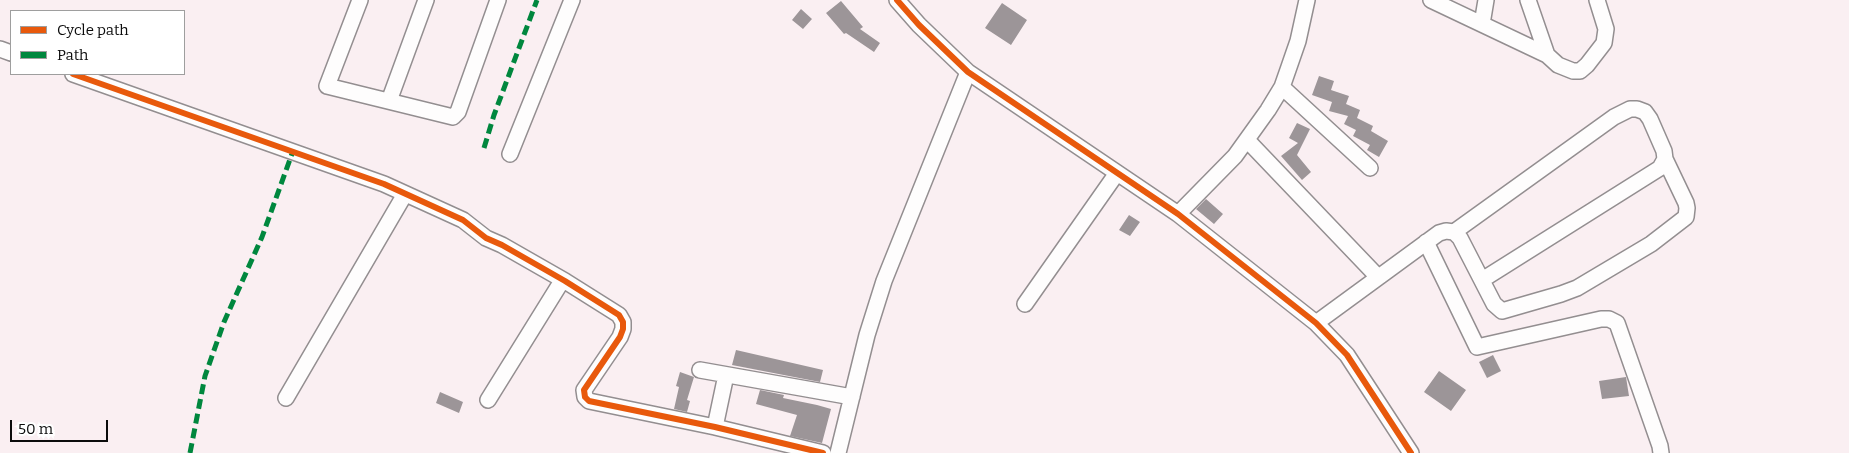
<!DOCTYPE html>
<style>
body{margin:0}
#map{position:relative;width:1849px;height:453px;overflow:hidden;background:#faeff2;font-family:Bitter,serif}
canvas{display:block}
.legend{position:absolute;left:10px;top:10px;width:175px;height:65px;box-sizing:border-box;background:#fff;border:1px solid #9e9e9e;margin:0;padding:6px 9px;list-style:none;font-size:15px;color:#0c0c0c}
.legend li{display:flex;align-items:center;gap:10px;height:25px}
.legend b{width:25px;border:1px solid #9e9e9e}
.scale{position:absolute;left:10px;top:420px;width:98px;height:22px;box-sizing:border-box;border:2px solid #0c0c0c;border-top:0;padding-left:6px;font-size:15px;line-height:18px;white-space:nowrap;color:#0c0c0c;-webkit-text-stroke:4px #fff;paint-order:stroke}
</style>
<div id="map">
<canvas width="1849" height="453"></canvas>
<ul class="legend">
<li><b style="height:6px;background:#e8590c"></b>Cycle path</li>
<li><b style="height:6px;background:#00873e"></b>Path</li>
</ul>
<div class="scale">50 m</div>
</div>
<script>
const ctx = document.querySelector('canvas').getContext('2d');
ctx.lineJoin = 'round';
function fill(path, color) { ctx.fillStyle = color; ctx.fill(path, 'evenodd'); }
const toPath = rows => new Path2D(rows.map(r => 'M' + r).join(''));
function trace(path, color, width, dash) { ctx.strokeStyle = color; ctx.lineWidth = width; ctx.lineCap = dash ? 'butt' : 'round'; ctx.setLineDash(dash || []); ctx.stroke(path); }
const building = toPath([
 [841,1,863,27,860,29,880,43,874,52,846,33,844,34,826,13],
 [1002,3,1027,20,1011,45,985,28],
 [801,9,812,19,803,29,792,20],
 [1319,76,1334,81,1331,90,1349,96,1346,104,1360,110,1357,118,1373,126,1371,131,1388,141,1379,157,1367,150,1370,145,1353,136,1356,130,1344,124,1348,116,1329,111,1332,102,1312,95],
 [1297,123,1310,129,1297,155,1311,172,1302,180,1281,156,1298,143,1289,138],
 [1206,199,1223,214,1214,224,1196,209],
 [1129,215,1140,222,1130,236,1119,230],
 [736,350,823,370,820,382,732,365],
 [1493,355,1501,371,1487,378,1479,362],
 [1439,371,1466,390,1451,411,1424,392],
 [680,372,694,377,687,400,690,401,687,412,674,409,679,387,676,386],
 [1626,377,1629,396,1602,399,1599,381],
 [760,390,784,395,783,398,817,405,831,409,822,443,790,436,797,415,756,404],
 [440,392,463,402,459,413,436,403]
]);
const minor = toPath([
 [360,0,327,86,453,117,458,112,498,0],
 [897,0,919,25,968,72,1178,214,1316,323,1347,355,1411,453],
 [1431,0,1547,55,1558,65,1573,71,1580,71,1587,65,1604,43,1606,29,1597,0],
 [1528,0,1547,55],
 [1482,24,1486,0],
 [0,49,11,53],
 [73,74,384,184,463,220,486,238,502,245,565,281,619,315,623,322,623,329,620,337,584,390,585,397,589,401,715,427,823,453],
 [1282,87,1370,168],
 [389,101,426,0],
 [1247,140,1378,277],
 [510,154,572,0],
 [1178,214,1235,156,1268,110,1282,87,1289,67,1298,41,1307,0],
 [1454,232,1614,117,1630,109,1637,109,1645,112,1650,119,1664,151,1665,159,1660,168,1482,280],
 [1426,242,1477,347,1601,319,1609,319,1617,323,1660,446,1661,453],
 [1025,304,1117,173],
 [1316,323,1439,233,1446,231,1454,232,1460,238,1494,304,1502,311,1561,294,1577,288,1651,244,1686,217,1687,208,1686,203,1665,159],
 [700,370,852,397],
 [286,398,405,194],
 [488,400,560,284,565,281],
 [715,427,726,375],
 [838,453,867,335,884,281,968,72]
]);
const quiet = toPath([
 [484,148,494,115,537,0],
 [190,453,205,376,224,322,262,237,293,151]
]);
const cycleway = toPath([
 [897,0,919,25,968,72,1178,214,1316,323,1347,355,1411,453],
 [73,74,384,184,463,220,486,238,502,245,565,281,619,315,623,322,623,329,620,337,584,390,585,397,589,401,715,427,823,453]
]);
fill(building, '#9c9598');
trace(minor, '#938e90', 18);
trace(minor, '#fefdfd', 15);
trace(quiet, '#00873e', 5, [10, 5]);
trace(cycleway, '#e8590c', 6);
</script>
